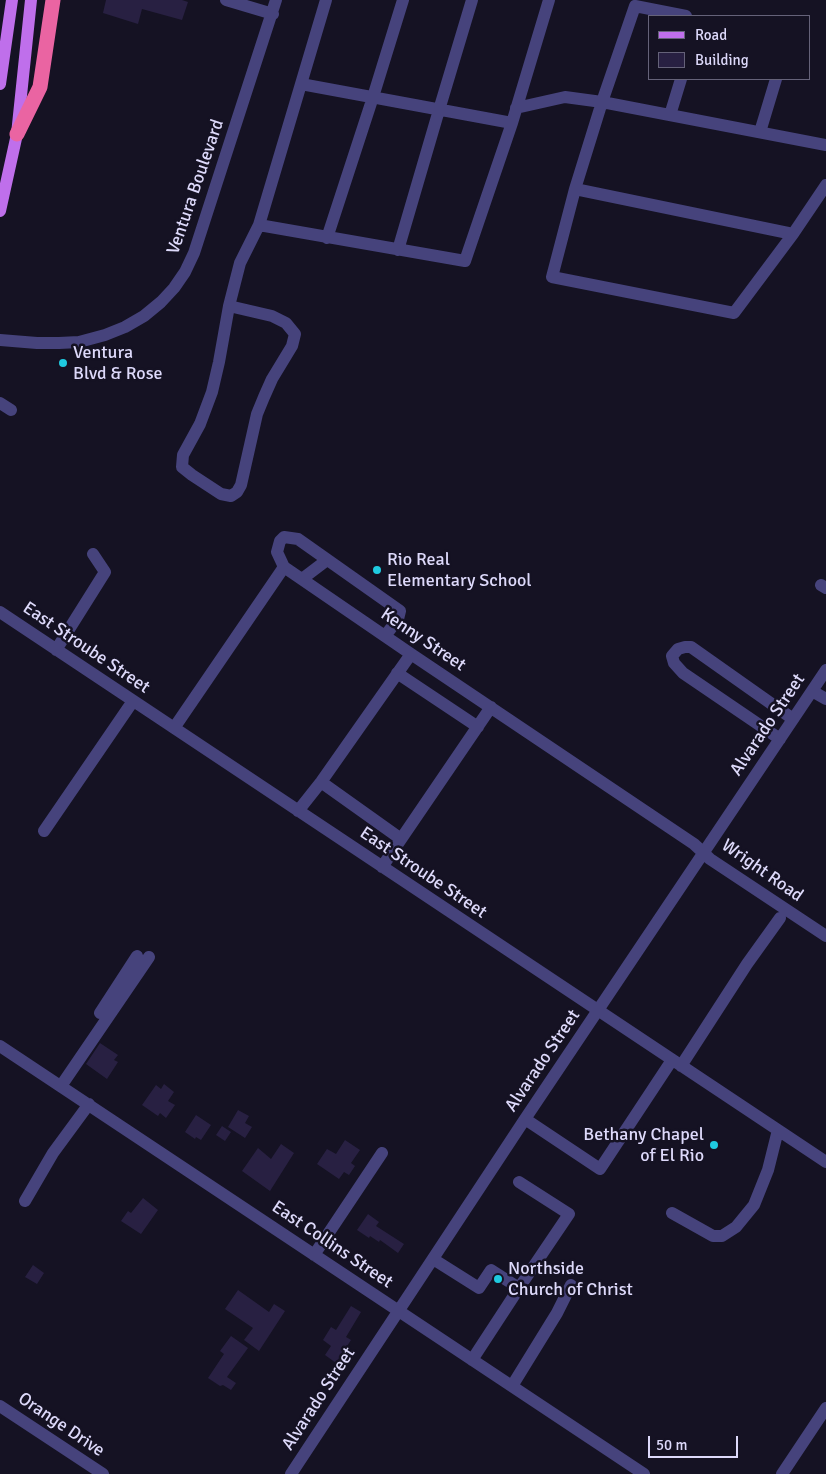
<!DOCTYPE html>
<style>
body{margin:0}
#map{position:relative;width:826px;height:1474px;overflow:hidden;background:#151223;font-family:Signika,sans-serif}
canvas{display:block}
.legend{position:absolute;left:648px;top:15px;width:162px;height:65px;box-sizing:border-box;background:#151223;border:1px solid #656279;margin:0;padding:6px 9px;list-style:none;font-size:15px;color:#ddd9fa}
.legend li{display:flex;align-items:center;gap:10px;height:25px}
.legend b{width:25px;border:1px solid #656279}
.scale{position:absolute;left:648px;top:1436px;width:90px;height:22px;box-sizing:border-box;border:2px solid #ddd9fa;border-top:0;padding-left:6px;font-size:15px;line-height:18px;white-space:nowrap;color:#ddd9fa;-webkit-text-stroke:4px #151223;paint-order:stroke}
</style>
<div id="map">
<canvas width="826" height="1474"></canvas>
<ul class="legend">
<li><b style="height:6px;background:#bf6feb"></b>Road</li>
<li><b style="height:14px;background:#282042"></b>Building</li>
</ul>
<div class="scale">50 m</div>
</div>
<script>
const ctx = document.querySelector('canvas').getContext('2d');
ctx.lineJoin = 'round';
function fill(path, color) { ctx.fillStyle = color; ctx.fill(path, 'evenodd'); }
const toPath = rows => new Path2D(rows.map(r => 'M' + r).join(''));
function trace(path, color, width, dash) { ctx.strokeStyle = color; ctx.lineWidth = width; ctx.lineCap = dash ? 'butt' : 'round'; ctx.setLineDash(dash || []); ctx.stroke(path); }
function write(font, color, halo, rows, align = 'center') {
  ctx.font = font + ' Signika,sans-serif'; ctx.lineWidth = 5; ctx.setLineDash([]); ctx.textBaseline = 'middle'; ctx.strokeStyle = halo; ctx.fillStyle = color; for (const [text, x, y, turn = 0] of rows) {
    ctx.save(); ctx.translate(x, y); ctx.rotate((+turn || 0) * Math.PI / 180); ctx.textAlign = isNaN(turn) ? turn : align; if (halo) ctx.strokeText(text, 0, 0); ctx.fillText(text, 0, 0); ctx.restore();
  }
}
const building = toPath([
 [106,0,182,0,188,2,182,20,142,9,138,24,103,13],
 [100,1043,118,1055,114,1060,118,1062,107,1079,86,1064],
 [164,1084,174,1092,168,1101,175,1105,166,1118,160,1113,158,1116,142,1105,156,1085,161,1089],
 [238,1110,249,1116,245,1123,252,1127,245,1138,228,1127],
 [196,1115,211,1125,201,1140,196,1137,195,1139,185,1132],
 [222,1126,231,1132,225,1141,216,1135],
 [345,1140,360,1150,351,1163,355,1166,349,1175,344,1172,339,1179,317,1164,327,1149,336,1154],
 [281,1144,294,1153,270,1191,242,1171,258,1148,271,1159],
 [143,1198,158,1210,141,1234,121,1221,128,1211,131,1213],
 [368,1214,379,1222,376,1226,404,1244,398,1253,380,1240,379,1242,370,1236,369,1238,357,1230],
 [33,1265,44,1273,37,1284,25,1277],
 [238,1290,269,1312,274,1304,285,1311,259,1351,244,1340,253,1328,225,1309],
 [351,1306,361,1312,346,1337,351,1340,336,1363,325,1355,331,1346,323,1340,331,1327,336,1330],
 [231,1336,248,1348,227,1377,236,1383,231,1390,223,1385,220,1386,208,1378,224,1354,220,1351]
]);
const minor = toPath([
 [226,0,273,14],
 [686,16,635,6,602,102,575,189,552,277,734,313,793,234,826,185],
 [301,84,512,123],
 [516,108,565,97,602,102,826,145],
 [670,115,681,79],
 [760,132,776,79],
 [575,189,793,234],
 [259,225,465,261,512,123,549,0],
 [327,238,373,97,403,0],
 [398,250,439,110,472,0],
 [229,306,272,316,286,323,295,334,292,346,272,379,264,397,257,414,241,485,237,492,231,496,221,494,192,475,182,467,183,455,200,424,212,392,219,362,229,306,240,263,259,225,326,0],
 [0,340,37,343,59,343,79,342,105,335,125,327,144,316,161,302,174,288,185,272,194,253,276,0],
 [0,403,11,410],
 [284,567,277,552,280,541,284,537,298,539,400,611,398,619,385,636],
 [302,579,327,560],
 [821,585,826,588],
 [0,612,826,1162],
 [56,650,105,572,93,554],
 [397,673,478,727],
 [812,691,826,699],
 [174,728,284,567,411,654,694,844,710,859,826,936],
 [780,739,683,673,674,663,672,656,678,649,685,647,691,647,793,719],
 [321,782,401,839],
 [298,811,321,782,411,654],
 [44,831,133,701],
 [382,867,491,707],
 [100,1013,137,956],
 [0,1046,644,1474],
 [681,1066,747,964,780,918],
 [61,1086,149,957],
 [525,1119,600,1169,672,1060],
 [25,1201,53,1153,89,1104],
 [672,1213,713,1236,722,1236,736,1227,754,1205,768,1170,778,1130],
 [314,1255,382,1153],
 [433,1259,479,1288,491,1270,519,1288,472,1360],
 [519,1288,569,1214,519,1182],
 [512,1386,557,1313,571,1285],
 [0,1406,103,1474],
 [291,1474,525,1119,826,670],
 [782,1474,826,1408]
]);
const major = toPath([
 [0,84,12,0],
 [0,211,17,134,31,0]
]);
const highway = toPath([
 [17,134,40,87,53,0]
]);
const markers = [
 [63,363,5,"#1fcae0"],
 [377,570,5,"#1fcae0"],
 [714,1145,5,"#1fcae0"],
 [498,1279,5,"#1fcae0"]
];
const streetNames = [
 ["Ventura Boulevard",196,187,-71],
 ["Kenny Street",423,640,34],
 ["East Stroube Street",86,648,34],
 ["Alvarado Street",768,725,-56],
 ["Wright Road",762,871,35],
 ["East Stroube Street",423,873,34],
 ["Alvarado Street",543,1061,-56],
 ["East Collins Street",332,1245,34],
 ["Alvarado Street",319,1399,-57],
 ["Orange Drive",61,1425,34]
];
const poiNames = [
 ["Ventura",73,353],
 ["Blvd & Rose",73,374],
 ["Rio Real",387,560],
 ["Elementary School",387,581],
 ["Bethany Chapel",704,1135,"right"],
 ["of El Rio",704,1156,"right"],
 ["Northside",508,1269],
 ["Church of Christ",508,1290]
];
fill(building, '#282042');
trace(minor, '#46437c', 12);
trace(major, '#bf6feb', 12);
trace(highway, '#ea64a2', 15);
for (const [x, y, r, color] of markers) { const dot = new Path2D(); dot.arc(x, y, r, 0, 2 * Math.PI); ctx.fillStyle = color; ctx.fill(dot); trace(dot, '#151223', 2); }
write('18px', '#ddd9fa', '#151223', streetNames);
write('18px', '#ddd9fa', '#151223', poiNames, 'left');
</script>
